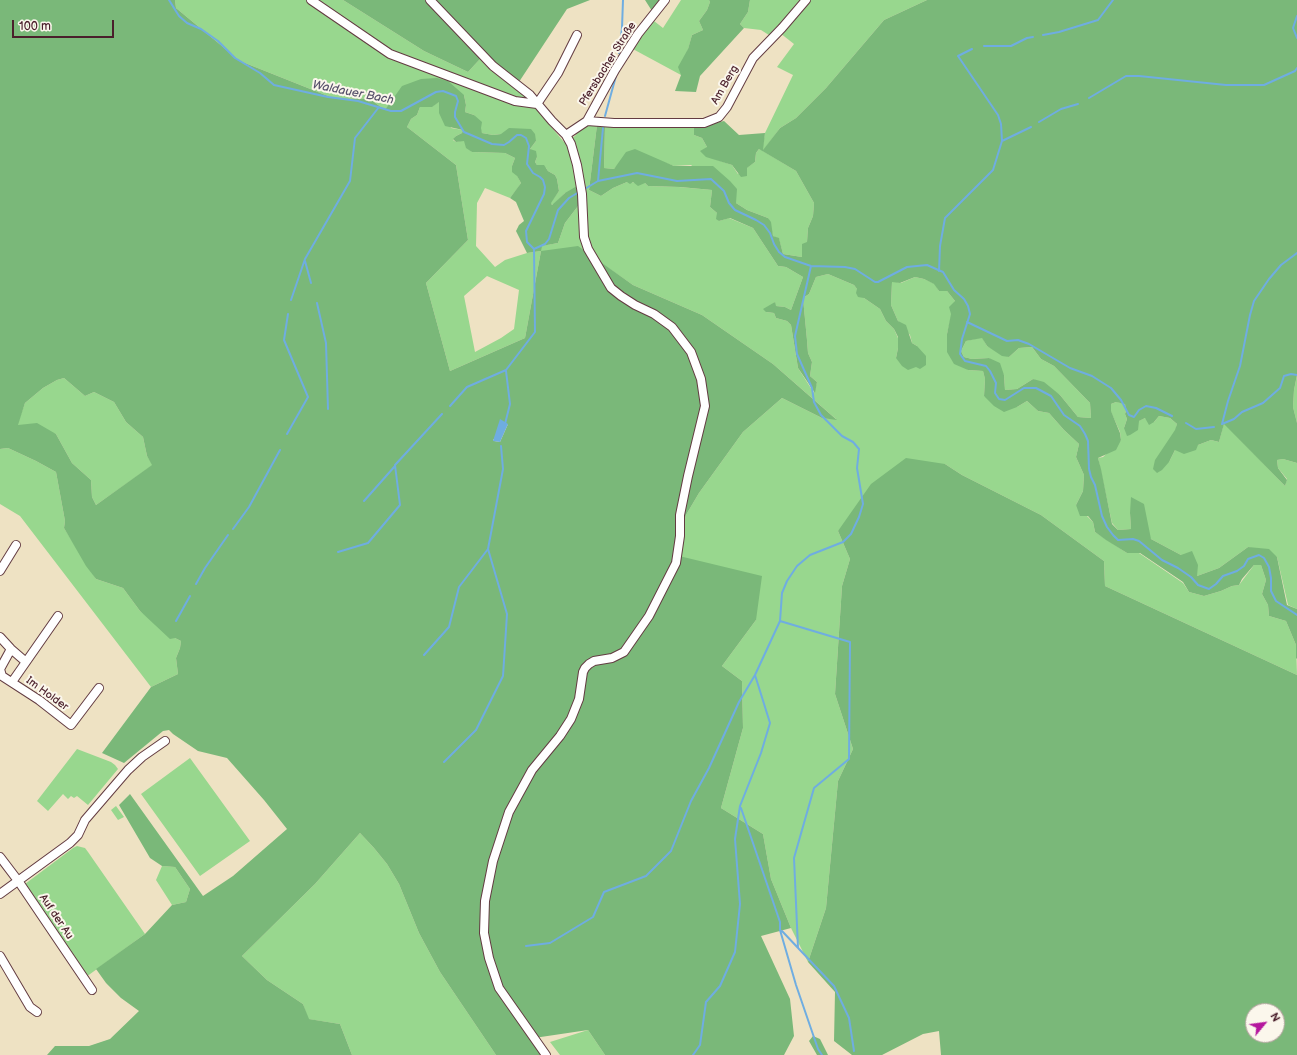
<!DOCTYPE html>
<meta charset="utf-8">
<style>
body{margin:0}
#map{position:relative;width:1297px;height:1055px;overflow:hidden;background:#eee2c3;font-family:"Balsamiq Sans",sans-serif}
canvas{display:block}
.north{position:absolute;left:1245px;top:1003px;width:40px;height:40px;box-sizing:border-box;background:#fbf7ec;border:1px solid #b4a19f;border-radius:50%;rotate:61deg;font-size:11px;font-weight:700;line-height:16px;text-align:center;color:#4a1f2b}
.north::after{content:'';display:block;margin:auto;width:14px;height:18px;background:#b5179e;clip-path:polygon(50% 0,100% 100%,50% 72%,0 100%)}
.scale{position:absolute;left:12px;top:20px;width:102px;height:18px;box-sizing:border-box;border:2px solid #4a1f2b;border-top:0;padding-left:5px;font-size:12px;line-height:14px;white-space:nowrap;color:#4a1f2b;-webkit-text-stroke:3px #fbf7ec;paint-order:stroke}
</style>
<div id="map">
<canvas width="1297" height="1055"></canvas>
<div class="north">N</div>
<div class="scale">100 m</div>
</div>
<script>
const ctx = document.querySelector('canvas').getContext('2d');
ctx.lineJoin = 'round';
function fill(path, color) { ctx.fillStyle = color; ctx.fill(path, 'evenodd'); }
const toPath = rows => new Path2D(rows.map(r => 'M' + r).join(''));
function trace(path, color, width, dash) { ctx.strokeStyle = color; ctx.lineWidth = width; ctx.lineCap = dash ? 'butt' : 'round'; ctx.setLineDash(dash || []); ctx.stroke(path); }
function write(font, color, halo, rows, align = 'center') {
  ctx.font = font + ' "Balsamiq Sans",sans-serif'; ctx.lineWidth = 4; ctx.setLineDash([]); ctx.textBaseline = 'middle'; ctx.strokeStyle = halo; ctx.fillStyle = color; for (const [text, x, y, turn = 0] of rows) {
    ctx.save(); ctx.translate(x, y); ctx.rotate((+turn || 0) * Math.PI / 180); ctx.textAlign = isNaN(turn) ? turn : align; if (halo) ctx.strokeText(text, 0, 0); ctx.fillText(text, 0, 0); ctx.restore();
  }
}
const green = toPath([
 [175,0,343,0,424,51,468,72,480,59,489,69,525,96,564,142,575,136,580,128,588,125,597,125,589,190,601,196,613,188,627,182,645,183,648,186,679,187,712,190,710,207,717,213,719,221,729,218,753,228,778,266,786,267,803,277,791,310,785,307,775,306,775,302,766,312,774,313,776,318,787,321,791,325,798,368,814,393,817,382,810,376,812,362,808,353,807,340,803,298,809,294,816,277,828,274,854,285,864,298,880,309,886,321,894,329,898,338,898,348,896,358,917,346,912,343,910,335,898,321,891,305,892,281,901,283,915,277,924,279,935,284,939,291,947,291,955,301,947,334,968,370,983,371,985,379,984,396,1017,407,1027,401,1038,411,1049,413,1064,430,1079,444,1076,457,1084,475,1083,491,1076,505,1093,522,1095,532,1127,553,1139,553,1183,583,1189,592,1204,596,1221,591,1232,586,1239,585,1254,565,1261,565,1266,580,1262,594,1268,605,1269,616,1286,621,1296,645,1297,675,1105,586,1104,561,1041,515,962,475,945,464,838,531,850,559,842,586,835,694,853,749,838,781,826,908,808,962,791,928,771,879,763,834,721,808,743,728,742,681,722,666,756,620,675,555,686,515,699,493,743,432,782,398,822,418,836,419,773,364,702,315,633,285,591,256,541,251,525,338,450,371,426,283,468,240,456,165,407,127,411,119,417,115,420,107,431,107,440,101,451,128,463,130,462,133,456,136,453,140,456,142,464,140,472,152,505,153,515,158,512,166,521,183,517,189,510,198,485,188,477,203,476,246,495,267,505,260,527,253,541,251,541,246,558,243,565,223,578,206,565,193,553,205,550,203,559,191,557,179,555,175,548,171,546,168,537,165,535,162,537,157,530,149,536,141,501,134,493,135,482,133,474,115,465,112,466,105,464,95,385,110,370,99,333,98,240,61,176,8],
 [487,276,519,290,514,329,501,338,475,352,464,296],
 [681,0,709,0,710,2,707,10,699,21,703,30,692,35,681,75,631,48,654,21,663,28],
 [750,0,804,0,772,37,761,30,744,28,740,24,748,12],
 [808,0,927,0,884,20,826,88,796,118,780,128,763,151,796,171,814,203,813,216,808,228,807,243,802,245,802,257,783,254,779,239,773,236,768,218,747,210,736,203,691,165,674,166,657,160,620,163,614,169,604,168,605,125,694,126,694,135,702,138,707,147,706,156,732,165,738,174,755,162,756,153,759,149,762,150,765,133,793,75,777,67,794,44,780,33],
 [982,337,987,346,1009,357,1019,348,1032,347,1041,359,1054,366,1090,403,1091,418,1078,417,1060,395,1033,379,1017,389,1005,390,1004,375,989,358,972,359,964,357,961,351,966,341],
 [1297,375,1297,423,1293,407,1294,390],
 [64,378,85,396,94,392,114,402,126,422,143,437,147,456,153,465,96,505,92,497,91,480,72,463,56,434,17,425,25,403,43,388,57,380],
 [1116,402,1125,403,1126,411,1125,414,1127,419,1124,428,1145,418,1154,422,1159,416,1170,418,1177,424,1169,462,1175,450,1198,445,1211,440,1219,442,1224,423,1285,486,1287,479,1278,468,1277,460,1283,459,1297,463,1297,609,1288,605,1277,557,1248,547,1219,568,1197,576,1181,555,1151,539,1130,513,1131,529,1118,530,1112,523,1098,458,1103,457,1121,440,1120,432,1111,412,1111,404],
 [8,448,36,461,56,472,65,521,64,528,96,579,123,588,140,611,175,638,181,641,180,648,176,658,178,674,151,687,20,516,0,504,0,449],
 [77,749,111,762,115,765,118,769,88,805,77,796,74,798,71,796,68,799,63,794,48,811,37,801],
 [190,758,250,841,200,876,141,794],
 [116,806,124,817,118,820,111,810],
 [360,833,374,848,387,864,399,884,419,933,440,972,496,1055,352,1055,340,1024,308,1019,303,1004,267,980,242,956,315,884],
 [77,846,85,848,88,852,145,934,86,977,25,884,73,848],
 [162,866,175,867,190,889,186,902,172,905,156,880],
 [588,1030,605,1055,560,1055,550,1042]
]);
const forest = toPath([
 [0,0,175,0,176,8,240,61,333,98,370,99,385,110,402,86,421,79,437,78,448,81,464,95,466,105,465,112,474,115,482,122,481,128,482,133,493,135,501,134,509,128,531,129,535,134,536,141,530,149,536,151,537,157,535,162,537,165,544,165,548,171,555,175,557,179,559,191,551,203,552,205,565,193,577,186,584,198,578,201,578,206,565,223,558,243,542,246,541,251,578,246,633,285,702,315,773,364,837,420,822,418,782,398,743,432,699,493,686,515,675,555,762,576,756,620,722,666,742,681,743,728,721,808,763,834,771,879,791,928,761,936,790,999,794,1036,784,1055,605,1055,588,1030,534,1038,550,1055,496,1055,440,972,419,933,399,884,387,864,374,848,360,833,315,884,242,956,267,980,303,1004,309,1019,340,1024,352,1055,47,1055,55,1046,89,1046,110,1039,139,1011,121,998,106,983,96,969,145,934,172,905,186,902,190,889,175,867,162,866,150,858,119,805,130,794,203,896,233,876,287,829,264,800,227,758,198,751,173,734,169,730,163,731,124,763,102,753,151,687,178,674,176,658,180,648,181,641,175,638,170,639,140,611,123,588,96,579,86,566,64,528,65,521,56,472,36,461,8,448,0,449],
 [439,102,439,113,445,126,463,130,462,133,456,136,453,139,456,142,464,141,466,148,472,152,505,153,515,158,512,166,512,172,517,176,521,183,510,198,516,202,524,221,519,225,516,231,527,253,541,251,525,338,450,371,426,283,468,240,456,165,407,127,411,119,417,115,420,107,432,107],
 [64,378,85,396,94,392,114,402,126,422,143,437,147,456,152,465,96,505,92,497,91,480,72,463,56,434,37,423,18,425,25,403,43,388,57,380],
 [508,424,500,442,494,441,493,440],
 [343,0,590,0,567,9,515,88,489,69,480,59,468,72,424,51],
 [645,0,661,0,652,11],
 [709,0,750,0,748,12,740,24,744,28,700,76,696,92,675,91,681,75,678,67,688,49,692,35,703,30,699,21,707,10,710,2],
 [927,0,1297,0,1297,375,1294,390,1293,407,1297,423,1297,463,1283,459,1277,460,1278,468,1287,480,1285,486,1224,424,1219,442,1211,440,1198,445,1196,450,1184,454,1175,450,1169,462,1162,470,1157,473,1153,469,1155,460,1175,430,1177,424,1170,418,1159,416,1154,422,1149,425,1145,418,1139,421,1138,430,1130,435,1127,436,1124,428,1127,419,1125,414,1126,411,1125,404,1116,402,1111,404,1111,411,1120,433,1121,440,1116,450,1098,458,1101,469,1112,524,1118,530,1131,529,1130,513,1131,497,1144,504,1151,539,1181,555,1192,551,1198,565,1197,576,1219,568,1248,547,1269,549,1277,557,1287,605,1297,609,1297,659,1296,658,1296,645,1286,621,1269,616,1268,605,1262,594,1266,580,1261,565,1254,565,1242,579,1239,585,1232,586,1221,591,1204,596,1189,592,1183,582,1140,553,1127,553,1106,540,1095,532,1093,522,1088,516,1080,516,1076,505,1083,491,1084,475,1076,457,1079,444,1064,430,1049,413,1038,411,1027,401,1017,407,1004,412,994,406,984,396,985,379,983,371,968,370,954,364,947,352,947,334,951,314,949,307,955,301,947,291,939,291,934,284,924,279,915,277,900,283,892,282,891,305,898,321,906,325,912,343,917,346,926,356,926,365,920,369,916,367,908,370,902,366,896,358,898,348,898,337,894,329,886,321,880,309,864,298,858,297,856,293,857,289,854,285,828,274,816,277,809,294,803,298,807,340,808,353,812,362,810,376,817,382,815,393,798,368,791,325,787,321,776,318,774,313,766,312,763,309,775,302,776,306,785,307,791,310,803,277,786,267,778,266,753,228,730,218,719,221,716,219,717,213,710,207,712,190,680,187,648,186,645,183,638,186,633,182,630,184,627,182,613,188,601,196,589,190,597,125,605,125,604,168,614,169,626,152,635,149,674,166,713,166,730,181,737,189,736,203,747,210,768,218,771,222,773,236,779,238,783,254,802,257,802,244,807,242,808,228,813,216,814,203,796,171,759,149,756,153,755,162,747,168,747,176,741,177,732,165,706,157,700,151,707,147,702,138,694,135,694,126,702,126,724,121,739,135,765,133,763,150,780,128,796,118,826,88,884,20],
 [982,338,987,346,1002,356,1009,357,1019,348,1032,347,1041,359,1054,366,1090,403,1091,418,1078,417,1060,395,1044,382,1033,379,1017,389,1005,390,1004,375,1000,363,989,358,972,359,964,357,961,351,966,341],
 [906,458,945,464,962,475,1041,515,1104,561,1105,586,1297,675,1297,1055,941,1055,939,1031,923,1034,882,1055,852,1055,834,1041,835,992,808,962,826,908,838,781,853,749,835,694,842,586,850,559,838,531,871,484],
 [1253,1011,1277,1011,1277,1035,1253,1035],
 [813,1036,820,1039,828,1055,817,1055,809,1041]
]);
const water = toPath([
 [500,419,508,424,500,442,493,441]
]);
const stream = toPath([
 [169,0,179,16,187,23,201,29,218,41,235,58,260,73,274,85,328,97,358,101,391,111,401,111,436,92,443,91,456,96,458,101,455,112,455,117,464,132,492,144,504,145,509,142,517,135,521,135,526,138,529,146,527,164,533,173,540,177,543,180,545,187,544,194,526,231,527,242,534,249,545,244,549,239,558,210,569,198,579,192],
 [1297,16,1293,28,1297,38],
 [1043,35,1059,32,1098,20,1113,0],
 [984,46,1011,46,1027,38,1033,37],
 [619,53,622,28,623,0],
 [1089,98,1126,76,1139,76,1226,85,1264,85,1295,71,1297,68],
 [605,116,616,76],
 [1039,122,1061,109,1078,104],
 [1002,141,1031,127],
 [598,181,603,128],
 [583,190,598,181,637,173,677,181,711,179,724,191,729,203,735,210,756,220,764,225,770,233,774,244,779,252,785,257,811,266,845,267,855,269,875,282,878,282,907,267,927,265,943,272,954,290,964,299,968,306,970,314,962,339,960,354,965,361,986,366,990,371,996,383,995,393,999,399,1005,400,1024,388,1036,388,1051,396,1064,415,1080,426,1085,434,1088,441,1089,469,1091,477,1095,485,1102,516,1107,527,1113,535,1118,540,1133,539,1139,541,1162,560,1178,568,1191,577,1198,585,1209,589,1216,584,1223,576,1237,571,1244,566,1248,559,1259,555,1264,558,1269,567,1271,578,1271,591,1276,601,1297,615],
 [305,261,311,283],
 [939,271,940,246,945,218,993,170,1002,141,1001,124,998,115,958,56,972,49],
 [291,300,305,259,350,181,355,138,379,107],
 [317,303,326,343,328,409],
 [967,322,1007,341,1018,340,1029,344,1070,368,1092,376,1111,388,1121,400,1129,415,1134,417,1139,410,1146,406,1156,408,1172,416],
 [450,406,467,387,506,370,535,332,534,249],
 [1186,423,1196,429,1214,427],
 [505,424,510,404,506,371],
 [1222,424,1228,401,1240,366,1250,315,1254,301,1269,279,1281,265,1297,253],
 [1222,424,1234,419,1242,412,1263,403,1280,388,1284,376,1291,374,1297,375],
 [287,434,308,397,284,340,288,314],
 [364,501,395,466],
 [233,529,249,507,280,450],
 [338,552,368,543,400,505,395,465,442,414],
 [196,584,205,568,228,535],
 [176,621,190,596],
 [780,621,850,642,849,759,814,788,794,858,798,948],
 [424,655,449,627,459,587,488,549],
 [444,762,476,730,503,676,507,614,488,549,503,469,501,446],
 [741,808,780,922,780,930,796,985,818,1049,822,1055],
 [782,931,834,986,849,1018,854,1051],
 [526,946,550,943,593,917,604,892,646,876,671,851,691,801,709,768,739,702,755,675,780,621,782,593,787,581,797,566,810,555,843,542,851,534,859,517,863,504,857,468,859,449,853,442,842,436,821,415,814,402,812,388,797,354,795,336,811,266],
 [693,1055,700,1045,706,1002,720,986,735,952,740,904,735,839,740,806,761,753,770,723,755,675]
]);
const street = toPath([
 [311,0,390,54,515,101,537,104],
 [430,0,493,66,530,95,552,121,566,135,571,144,577,165,582,194,584,237,588,249,611,288,621,296,635,305,654,314,672,327,691,352,701,379,705,406,688,476,680,515,680,536,676,563,649,616,624,652,612,658,594,661,589,664,585,668,583,672,579,699,571,719,560,736,532,770,509,812,493,861,485,901,484,933,489,958,499,988,546,1055],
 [537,104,558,73,577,35],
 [587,121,614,123,704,123,719,117,727,107,753,58,782,28,806,0],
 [566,135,587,121,615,70,638,34,665,0],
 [0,571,16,545],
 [0,637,11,649,26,662],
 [11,649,0,669,2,676,39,700,71,725,99,688],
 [12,682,58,616],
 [0,857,19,882,92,990],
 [0,894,70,843,78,835,85,820,128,770,142,757,165,741],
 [0,956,30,1007,37,1012]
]);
const streetNames = [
 ["Pfersbacher Straße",608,64,-58],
 ["Am Berg",725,85,-60],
 ["Im Holder",47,694,36],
 ["Auf der Au",56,917,56]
];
const waterNames = [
 ["Waldauer Bach",353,93,11]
];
fill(green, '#98d78e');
fill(forest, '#7ab879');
fill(water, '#6fade1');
trace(stream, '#6fade1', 2);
trace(street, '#633c42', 10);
trace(street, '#fff', 8);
write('11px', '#4a1f2b', '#fbf7ec', streetNames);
write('italic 12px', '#57516b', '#fbf7ec', waterNames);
</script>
